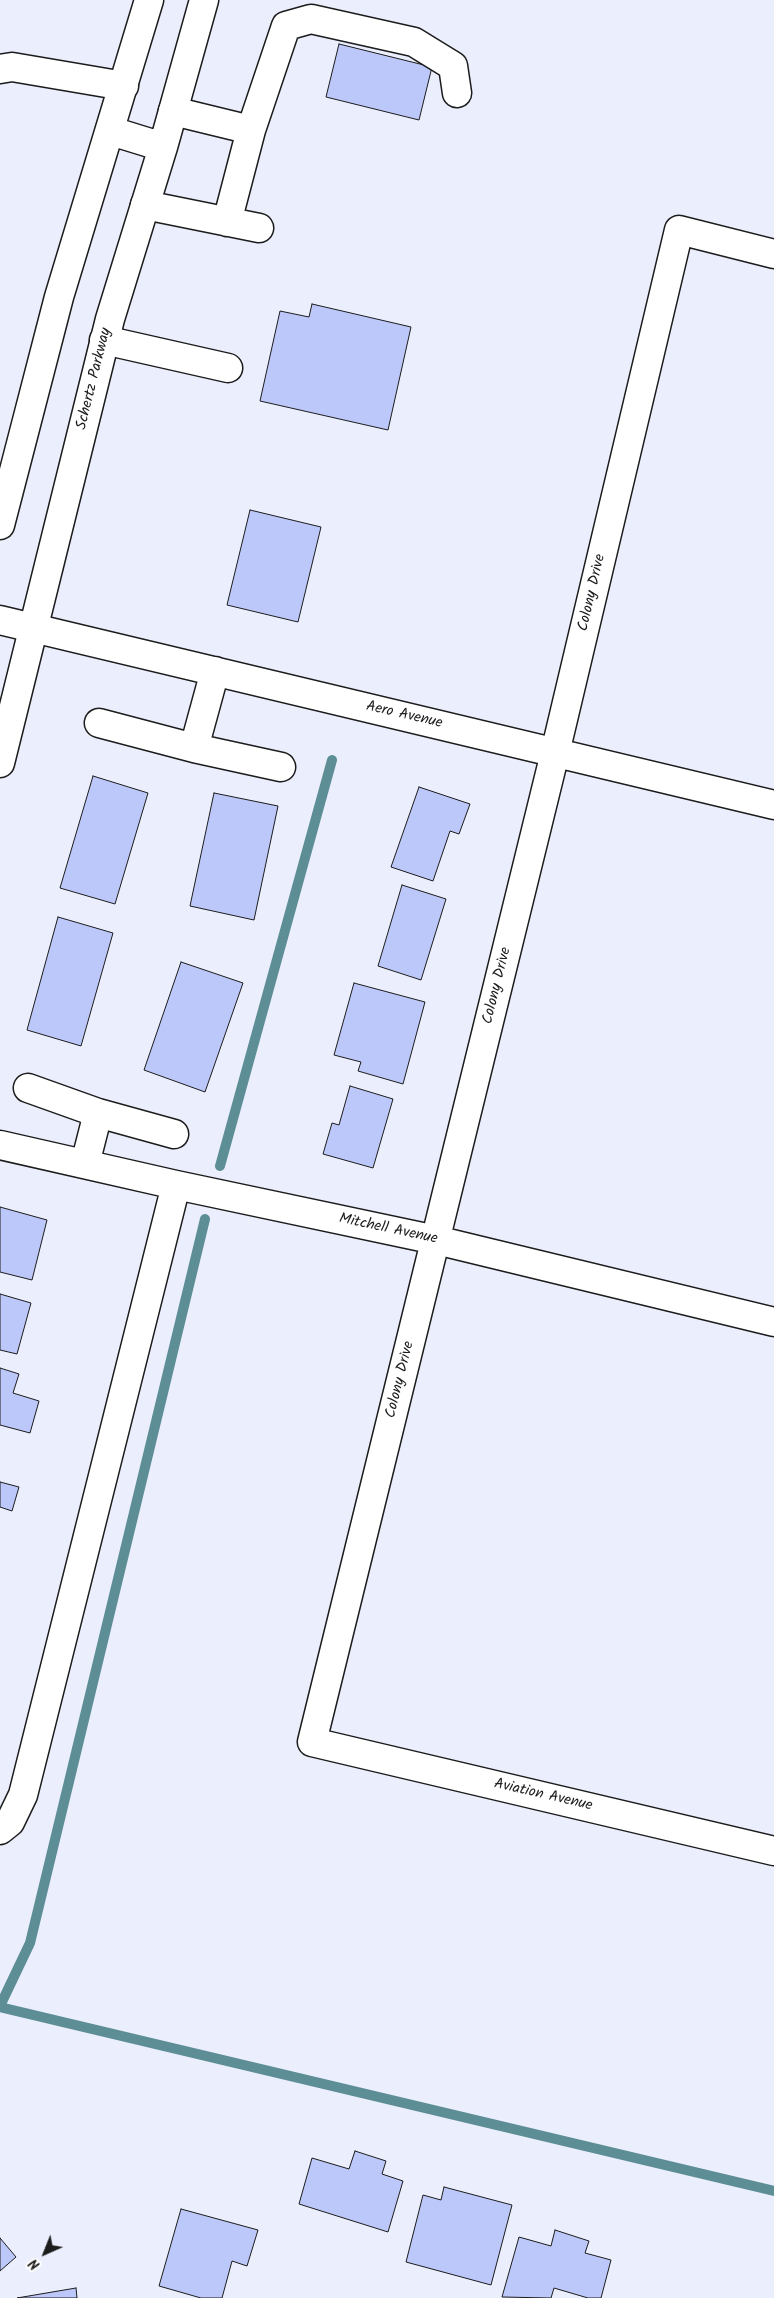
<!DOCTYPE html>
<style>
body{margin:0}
#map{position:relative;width:774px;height:2298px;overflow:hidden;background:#ebeefd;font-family:Kalam,sans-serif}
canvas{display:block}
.north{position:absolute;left:20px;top:2228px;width:50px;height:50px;-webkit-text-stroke:4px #fff;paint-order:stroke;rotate:224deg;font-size:14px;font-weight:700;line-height:20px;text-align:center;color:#1c1c1c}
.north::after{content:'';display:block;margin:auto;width:18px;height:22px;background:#1c1c1c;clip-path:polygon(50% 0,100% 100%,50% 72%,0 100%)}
</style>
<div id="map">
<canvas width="774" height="2298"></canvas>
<div class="north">N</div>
</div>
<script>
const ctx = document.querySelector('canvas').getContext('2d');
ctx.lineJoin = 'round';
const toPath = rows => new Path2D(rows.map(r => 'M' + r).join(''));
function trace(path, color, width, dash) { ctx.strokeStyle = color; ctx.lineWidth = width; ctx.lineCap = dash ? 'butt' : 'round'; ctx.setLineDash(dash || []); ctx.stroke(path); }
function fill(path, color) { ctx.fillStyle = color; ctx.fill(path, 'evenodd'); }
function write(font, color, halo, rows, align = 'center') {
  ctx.font = font + ' Kalam,sans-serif'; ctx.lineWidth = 4.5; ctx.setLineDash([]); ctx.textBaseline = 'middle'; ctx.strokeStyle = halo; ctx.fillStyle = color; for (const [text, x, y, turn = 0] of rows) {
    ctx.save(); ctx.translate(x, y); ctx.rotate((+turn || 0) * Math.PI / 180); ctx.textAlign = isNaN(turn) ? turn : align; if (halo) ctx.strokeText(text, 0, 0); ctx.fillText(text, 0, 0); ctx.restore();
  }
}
const stream = toPath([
 [220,1166,332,760],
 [0,2006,30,1943,205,1219],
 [0,2007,774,2191]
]);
const building = toPath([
 [339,44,432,67,419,120,326,97,339,44],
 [312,304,411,327,388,430,260,401,280,311,309,317,312,304],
 [250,510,321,527,298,622,227,605,250,510],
 [93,776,148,793,115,904,60,888,93,776],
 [419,787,470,804,459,834,450,831,433,881,391,867,419,787],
 [214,793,278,806,254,920,190,906,214,793],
 [402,885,446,899,421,980,378,966,402,885],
 [58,917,113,933,81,1046,27,1030,58,917],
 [181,962,243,983,205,1092,144,1070,181,962],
 [354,983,425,1002,403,1084,358,1071,361,1062,334,1055,354,983],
 [350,1086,393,1099,373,1168,323,1154,332,1123,339,1125,350,1086],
 [0,1207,47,1220,32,1280,0,1272,0,1207],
 [0,1294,31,1303,17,1354,0,1350,0,1294],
 [0,1368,19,1374,13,1393,39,1401,30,1433,0,1425,0,1368],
 [0,1482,19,1487,12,1511,0,1507,0,1482],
 [355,2151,386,2161,382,2174,403,2181,388,2232,299,2204,312,2158,349,2169,355,2151],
 [444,2187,512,2205,491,2285,406,2262,423,2195,441,2200,444,2187],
 [181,2209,258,2230,247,2266,232,2261,222,2298,201,2298,159,2286,181,2209],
 [555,2230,589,2241,585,2253,611,2260,601,2298,588,2298,554,2288,551,2298,502,2297,519,2237,551,2246,555,2230],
 [0,2238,16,2257,0,2271,0,2238],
 [76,2288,77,2298,17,2298,76,2288]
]);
const minor = toPath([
 [0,69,12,67,124,86],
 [173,111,251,130],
 [145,205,259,228],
 [227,222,251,130,286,26,311,19,414,42,453,66,457,93],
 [774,254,679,230,555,753,312,1742,774,1851],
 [104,340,228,368],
 [0,620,774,805],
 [99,723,194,748,281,767],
 [194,748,215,671],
 [28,1088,98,1113],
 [0,1145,176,1185,436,1240,774,1322],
 [85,1164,98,1113,174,1134],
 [0,1830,10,1822,23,1795,176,1185]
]);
const major = toPath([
 [111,131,163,147],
 [0,525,59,297,149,0],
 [0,763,110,319,163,147,204,0]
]);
const streetNames = [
 ["Schertz Parkway",95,379,-76],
 ["Colony Drive",593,593,-77],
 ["Aero Avenue",404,716,13],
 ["Colony Drive",498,986,-76],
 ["Mitchell Avenue",388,1230,12],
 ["Colony Drive",401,1380,-76],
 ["Aviation Avenue",543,1796,13]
];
trace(stream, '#5d8d95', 10);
fill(building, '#bcc8f9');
trace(building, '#1c1c1c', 1);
trace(minor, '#1c1c1c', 31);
trace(major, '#1c1c1c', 31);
trace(minor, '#fff', 28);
trace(major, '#fff', 28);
write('15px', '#1c1c1c', '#fff', streetNames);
</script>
